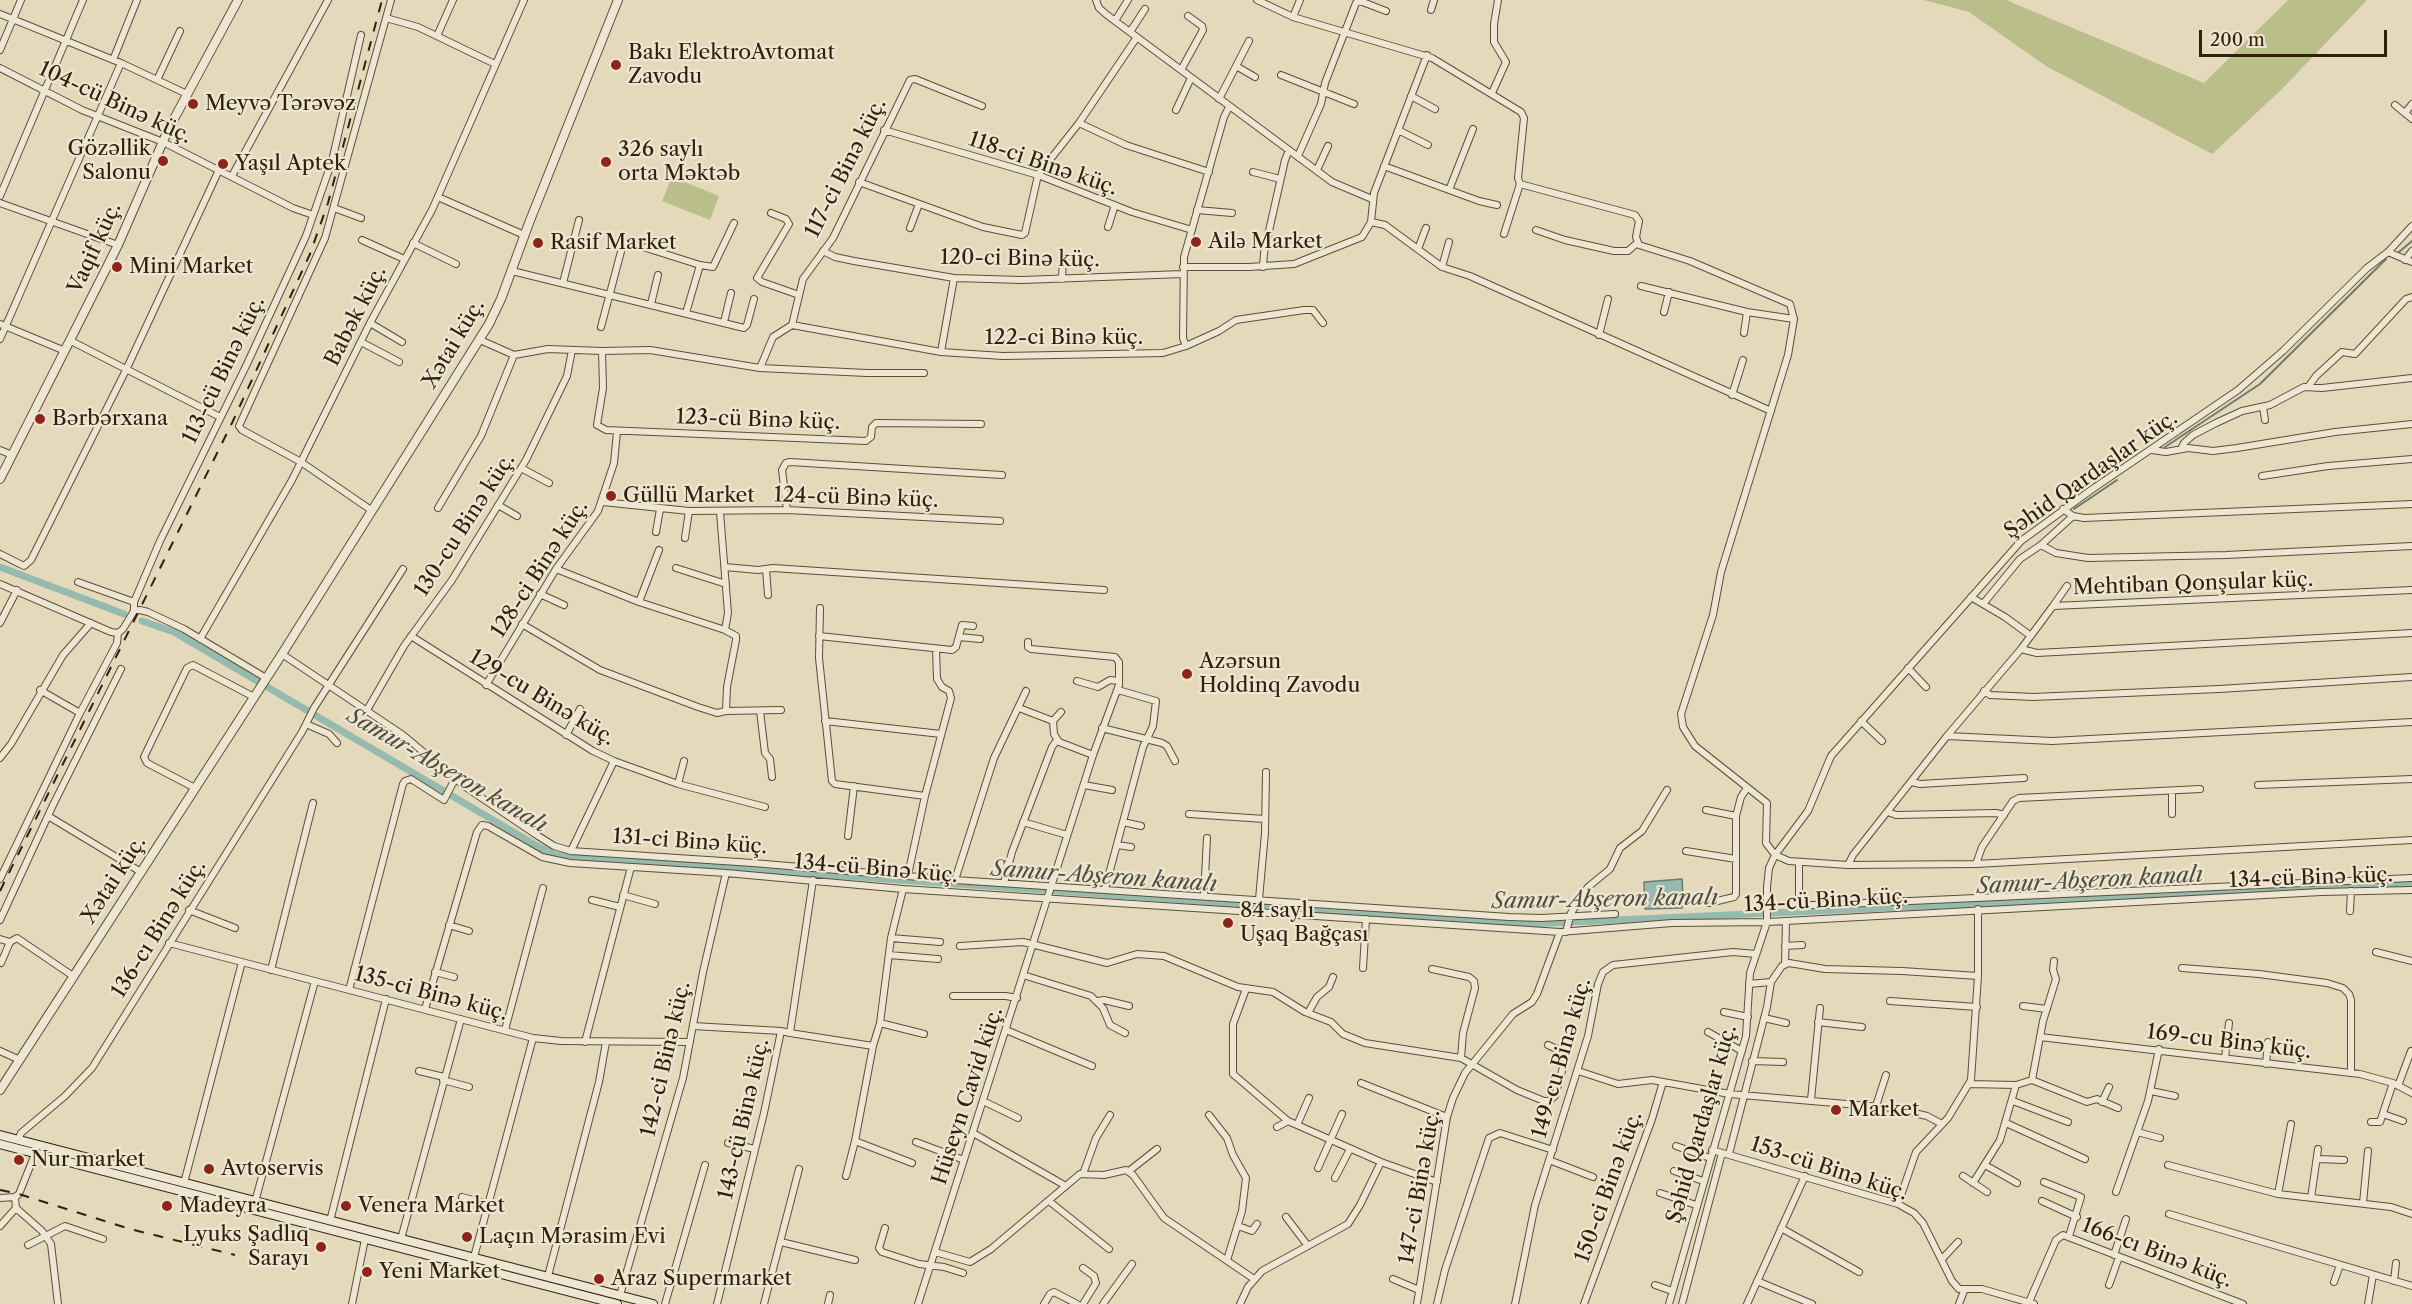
<!DOCTYPE html>
<meta charset="utf-8">
<style>
body{margin:0}
#map{position:relative;width:2412px;height:1304px;overflow:hidden;background:#e4d9ba;font-family:"Libre Caslon Text",serif}
canvas{display:block}
.scale{position:absolute;left:2199px;top:30px;width:188px;height:27px;box-sizing:border-box;border:3px solid #32200c;border-top:0;padding-left:8px;font-size:18px;line-height:21px;white-space:nowrap;color:#32200c;-webkit-text-stroke:4px #ede6d2;paint-order:stroke}
</style>
<div id="map">
<canvas width="2412" height="1304"></canvas>
<div class="scale">200 m</div>
</div>
<script>
const ctx = document.querySelector('canvas').getContext('2d');
ctx.lineJoin = 'round';
function fill(path, color) { ctx.fillStyle = color; ctx.fill(path, 'evenodd'); }
const toPath = rows => new Path2D(rows.map(r => 'M' + r).join(''));
function trace(path, color, width, dash) { ctx.strokeStyle = color; ctx.lineWidth = width; ctx.lineCap = dash ? 'butt' : 'round'; ctx.setLineDash(dash || []); ctx.stroke(path); }
function write(font, color, halo, rows, align = 'center') {
  ctx.font = font + ' "Libre Caslon Text",serif'; ctx.lineWidth = 4.5; ctx.setLineDash([]); ctx.textBaseline = 'middle'; ctx.strokeStyle = halo; ctx.fillStyle = color; for (const [text, x, y, turn = 0] of rows) {
    ctx.save(); ctx.translate(x, y); ctx.rotate((+turn || 0) * Math.PI / 180); ctx.textAlign = isNaN(turn) ? turn : align; if (halo) ctx.strokeText(text, 0, 0); ctx.fillText(text, 0, 0); ctx.restore();
  }
}
const green = toPath([
 [1924,0,2006,0,2204,83,2288,0,2367,0,2281,90,2212,154,2046,66,1969,12],
 [672,177,719,196,710,220,662,201]
]);
const water = toPath([
 [1682,879,1683,895,1695,898,1695,902,1683,904,1682,908,1645,909,1644,882,1682,879]
]);
const stream = toPath([
 [2399,252,2412,241],
 [2165,447,2260,384,2386,259],
 [2074,509,2117,480]
]);
const canal = toPath([
 [0,567,124,614],
 [142,621,174,632,537,846,555,855,571,857,1528,924,2412,884]
]);
const minor = toPath([
 [1096,0,1099,8,1107,15,1332,182,1372,199],
 [1257,0,1293,17,1432,58,1521,112,1524,118,1518,178,1520,184,1635,215,1639,221,1636,237,1639,245,1690,261,1790,304,1794,319,1788,355,1721,572,1713,615,1681,714,1683,727,1695,746,1767,803,1766,843,1775,855,1789,861,1848,865,1976,864,2412,840],
 [1431,10,1434,0],
 [0,14,121,63,187,94],
 [1293,17,1300,0],
 [386,18,418,27,495,64],
 [1115,21,1128,0],
 [1130,32,1145,9],
 [437,36,453,0],
 [0,50,21,0],
 [113,60,137,0],
 [1236,66,1255,77],
 [0,68,82,110,163,142,293,208,313,215],
 [1181,70,1203,30,1202,26,1188,16],
 [1281,75,1354,104],
 [157,80,180,31],
 [1492,93,1506,62,1494,42,1494,24,1498,0],
 [1411,96,1435,109],
 [1219,99,1249,41],
 [2395,105,2412,119],
 [1176,110,1191,78],
 [2405,113,2412,104],
 [1079,123,1126,145,1209,172],
 [884,130,1038,175,1132,212,1192,230],
 [1398,130,1428,145],
 [1298,156,1321,104,1325,83,1356,3,1360,1,1386,11],
 [1384,166,1479,201,1497,205],
 [1317,170,1328,146],
 [1253,172,1280,179],
 [232,176,328,0],
 [859,182,983,227,1022,235,1025,233,1038,175,1079,123,1137,37],
 [1449,190,1473,129],
 [0,196,83,0],
 [438,197,524,235],
 [0,203,118,245],
 [334,208,361,218],
 [1197,210,1232,213],
 [771,213,786,219,789,224,757,278,762,282,799,295],
 [1371,222,1385,225,1442,267,1470,276,1771,411],
 [1108,227,1115,205],
 [910,228,919,204],
 [1536,230,1565,240,1614,251,1628,251,1637,243],
 [1504,234,1520,184],
 [362,240,404,259],
 [413,243,456,264],
 [1418,249,1426,228],
 [823,251,835,257,854,261,954,278,1022,280,1183,274],
 [2388,252,2412,262],
 [2405,260,2412,251],
 [1183,267,1249,267,1294,264,1362,237,1371,222,1374,193,1427,55],
 [1263,267,1264,253,1285,160,1289,150],
 [1442,267,1449,242],
 [512,271,744,328,747,325,754,299],
 [1062,279,1063,256],
 [563,283,579,220],
 [1641,286,1747,312,1794,319],
 [651,304,658,275],
 [1664,312,1669,292],
 [686,313,700,265],
 [724,322,731,293],
 [370,323,402,342],
 [0,324,65,351],
 [792,325,941,352,1003,356,1163,353,1186,346,1219,331,1236,320,1304,310,1313,310,1323,323],
 [601,327,623,244,627,242,700,265,713,267,734,223],
 [1744,333,1747,312],
 [1599,335,1608,299],
 [0,339,121,63],
 [480,340,514,355,548,349,602,351,650,350,760,368,773,337,792,325,803,279,833,238,910,80,915,79,982,106],
 [71,341,220,417],
 [361,342,399,362],
 [1186,346,1183,338,1184,257,1224,117,1229,107],
 [602,351,603,388,597,425,606,430,866,441,871,437,872,427,876,423,981,424],
 [941,352,954,278],
 [760,368,867,373,924,373],
 [2308,387,2316,376,2342,352,2355,354,2406,299,2412,297],
 [1732,395,1743,360],
 [2263,407,2265,420],
 [2181,449,2184,443,2193,435,2216,423,2242,411,2270,405,2304,387,2322,388,2412,378],
 [0,450,12,455],
 [2152,450,2166,452,2188,448,2213,451,2237,448,2335,432,2412,424],
 [521,468,549,483],
 [2262,476,2328,466,2412,459],
 [603,502,689,511,787,510,1000,521],
 [498,505,517,516],
 [438,508,481,436,514,355],
 [2063,509,2073,516,2084,518,2412,504],
 [371,510,301,462,242,430,239,426,325,238,391,0],
 [787,510,782,470,786,463,790,462,1002,475],
 [720,512,728,613,725,630,736,636,736,640,727,687,726,711],
 [656,532,660,509],
 [685,538,689,511],
 [2041,545,2056,553,2088,558,2226,555,2412,546],
 [0,554,24,566,31,560,126,370,219,170],
 [725,567,758,570,773,568,1104,590],
 [676,568,726,584],
 [556,569,639,602,725,630],
 [766,569,768,595],
 [78,582,134,602],
 [0,584,111,632,118,633],
 [540,594,564,605],
 [1971,597,2005,617,2031,636],
 [639,602,659,550],
 [1983,604,2020,559,2041,545,2073,516],
 [2053,606,2067,586],
 [820,608,819,658,832,781,835,784,925,796],
 [134,611,140,610,148,612,184,629,266,678],
 [0,623,17,590],
 [522,624,600,670,698,707,717,713,726,711,781,710],
 [118,633,123,629,134,611,134,602,160,541,247,364,306,236,332,161,361,35],
 [411,636,593,751,614,761,678,784,765,807],
 [819,636,952,650,956,647,962,625,973,626],
 [959,637,980,639],
 [200,639,292,480,370,323,432,210,524,0],
 [2021,649,2037,653,2412,633],
 [282,654,403,735,464,786,535,834,554,846,571,851,753,863,955,880,1509,917,1541,918,1615,914],
 [1908,668,1926,687],
 [1077,681,1098,687,1110,680,1119,681],
 [486,685,556,569,598,511,614,463,617,432],
 [40,690,80,713],
 [1984,691,1990,695,2033,697,2219,689,2412,677],
 [1019,708,1053,721,1054,734,1059,742,1093,755],
 [367,710,404,646,452,580,526,460,567,376,572,350],
 [760,711,765,753,770,759,772,777],
 [825,721,941,734],
 [1053,721,1061,712],
 [1861,721,1882,741],
 [306,724,329,734,337,743],
 [1102,728,1162,743,1167,746,1175,761],
 [566,735,580,709],
 [1947,736,2052,741,2412,722],
 [0,758,11,744,63,655,91,623],
 [1912,782,1920,784,2024,778],
 [678,784,684,761],
 [1084,785,1112,790],
 [2258,785,2412,779],
 [195,788,147,763,144,757,187,668,193,665,254,697],
 [1706,810,1736,816],
 [1888,812,1896,815,1996,813,2004,815],
 [1189,814,1265,819],
 [2172,814,2172,791],
 [48,816,141,872],
 [1023,822,1067,835],
 [1123,822,1141,826],
 [848,836,854,786],
 [1117,845,1131,847],
 [571,851,614,761],
 [1686,851,1736,859],
 [1799,862,1799,900,1807,905,1823,905,2412,878],
 [1976,864,1982,847,2013,801,2019,798,2200,789],
 [1848,865,1853,855,1947,736,2021,649,2053,606,2412,590],
 [908,875,925,796,951,698,949,691,942,687,937,679,936,649],
 [0,879,80,713,117,643,118,633],
 [955,880,994,758,1026,691],
 [1004,883,1012,852,1052,747,1057,740],
 [1105,889,1143,747,1153,726,1156,701,1118,690],
 [623,895,655,904],
 [1204,896,1207,838],
 [1259,899,1265,833,1266,772],
 [592,900,620,907],
 [1709,903,1734,897,1736,894,1736,816,1741,797,1747,788],
 [189,910,235,928],
 [2350,911,2351,891],
 [0,920,53,805,121,669],
 [449,925,469,931],
 [1566,932,1571,913,1588,887,1610,869,1620,848,1642,831,1667,790],
 [891,938,940,942],
 [0,939,10,942],
 [169,943,533,1038,561,1041,690,1042],
 [960,946,1023,942,1107,963,1137,954,1164,956,1238,987,1273,992,1305,1012,1331,1022,1343,1034,1365,1043,1461,1058,1517,1090,1544,1101,1549,1101,1555,1096,1565,1060,1561,1051,1548,1045],
 [1785,946,1802,945],
 [2376,952,2412,961],
 [889,955,938,959],
 [1,963,10,942,17,938,73,976],
 [1785,964,1786,921],
 [1363,968,1366,919],
 [2182,968,2259,974,2327,983,2343,988,2349,994,2351,1000,2351,1073],
 [1432,969,1469,977,1474,981,1475,988,1463,1033,1461,1058],
 [271,970,313,803],
 [435,972,454,977],
 [1023,975,1091,996,1103,1008,1110,1025,1125,1033],
 [1749,984,1771,982,1782,966,1789,963,1825,969,1902,971,1978,976],
 [1246,989,1233,1024,1233,1074,1288,1121,1381,1162,1437,1182],
 [349,990,403,784,405,781,411,779,444,800,455,779],
 [953,996,1006,996,1017,998],
 [1098,1001,1104,1000,1129,1006],
 [1890,1001,1977,1007],
 [2023,1006,2047,1009],
 [425,1009,477,832,482,825,488,826,542,857,570,863,726,873,903,889,1560,932,1672,923,1767,922,2321,892,2412,890],
 [1724,1012,1748,1017],
 [1308,1013,1317,997,1329,987,1333,977],
 [1764,1018,1786,1023],
 [1818,1022,1862,1027],
 [880,1023,924,1034],
 [693,1026,781,1031],
 [505,1030,543,888],
 [1006,1030,1092,1066],
 [1708,1032,1742,1051],
 [790,1033,873,1046],
 [2040,1037,2360,1074,2393,1083,2412,1093],
 [585,1042,631,867],
 [0,1051,20,1060],
 [2225,1058,2229,1023],
 [1752,1061,1783,1062],
 [2266,1064,2268,1042],
 [419,1071,444,1077],
 [1578,1071,1618,1084,1652,1080,1730,1094,1893,1108,1927,1116,1942,1124],
 [443,1080,469,1087],
 [2032,1080,2087,1102,2097,1099,2118,1108],
 [1361,1083,1447,1117],
 [1969,1084,2016,1085,2032,1080,2043,1021,2056,979,2053,970,2054,961],
 [2398,1086,2411,1051],
 [2151,1091,2175,1096],
 [1811,1100,1820,1008],
 [983,1101,1018,1118],
 [2013,1101,2068,1122],
 [2102,1102,2109,1087],
 [1876,1106,1886,1075],
 [2383,1114,2403,1121],
 [1209,1115,1227,1138,1233,1155,1246,1178,1242,1211,1227,1260],
 [2371,1122,2380,1122,2393,1083],
 [2006,1123,2085,1159],
 [1297,1125,1309,1098],
 [1277,1127,1288,1121],
 [2137,1132,2160,1138],
 [973,1133,1066,1186],
 [18,1140,21,1133,65,1096,92,1068,302,732,314,708,403,569],
 [855,1141,912,1163],
 [916,1142,964,1160],
 [728,1143,755,1149],
 [1676,1146,1710,1158],
 [1712,1150,1898,1204,1914,1213,1923,1223,1952,1281,1959,1289,1982,1289,2034,1304],
 [1729,1154,1767,1007,1771,982],
 [2317,1159,2344,1160],
 [1549,1160,1593,1177],
 [1985,1165,2017,1183],
 [2168,1165,2278,1194,2391,1207,2412,1214],
 [1318,1168,1342,1114],
 [1129,1171,1157,1149],
 [1674,1171,1703,1181],
 [1083,1174,1096,1138,1110,1115],
 [846,1176,855,1141,873,1046,880,1023,891,938,903,889],
 [1963,1176,1987,1192],
 [1335,1178,1350,1149],
 [2044,1182,2081,1197,2069,1236],
 [184,1183,242,962],
 [1973,1183,2000,1140,2016,1085],
 [2116,1192,2148,1101,2159,1049],
 [1660,1193,1696,1205],
 [2278,1194,2291,1124],
 [462,1197,488,1204],
 [0,1198,15,1197],
 [2311,1198,2318,1149],
 [1049,1201,1109,1249],
 [2042,1201,2077,1217],
 [255,1202,315,981],
 [2363,1203,2368,1151],
 [1898,1204,1916,1152,1948,1118,1971,1080,1978,976,1978,909],
 [16,1208,42,1231,51,1244,58,1304],
 [2169,1214,2412,1286],
 [1286,1217,1308,1246],
 [330,1221,386,999],
 [0,1226,16,1208,15,1197,19,1194,35,1154],
 [1238,1226,1252,1231,1257,1224],
 [885,1228,879,1248,882,1252,919,1264,944,1267,963,1273],
 [1781,1228,1859,1272],
 [401,1239,461,1019],
 [781,1242,855,1260],
 [28,1245,65,1226,103,1239],
 [935,1252,970,1262,991,1249,1080,1174,1104,1175,1126,1170,1133,1175,1164,1218,1254,1279],
 [2114,1255,2126,1219],
 [474,1257,533,1038],
 [1942,1259,1958,1242],
 [548,1276,599,1082,606,1042],
 [1393,1279,1419,1290],
 [1757,1281,1812,1304],
 [2394,1281,2396,1263],
 [2334,1282,2340,1265],
 [1655,1285,1672,1291],
 [2109,1285,2119,1257],
 [620,1295,683,1078,703,972,726,873],
 [2029,1302,2056,1240,2063,1235,2243,1304],
 [352,1304,365,1239],
 [665,1304,705,1165],
 [717,1304,764,1113,781,1031,790,1033,813,880],
 [764,1304,799,1169],
 [828,1304,830,1295],
 [918,1304,1093,755,1119,685,1119,662,1115,657,1031,649,1028,647,1028,642],
 [1044,1304,1050,1294,1054,1292,1077,1304],
 [1083,1304,1096,1283,1094,1276,1083,1268],
 [1103,1304,1132,1264],
 [1240,1304,1248,1287,1262,1271,1348,1224,1360,1205,1381,1162],
 [1417,1304,1447,1117,1453,1098,1465,1073,1513,1014,1532,1002,1537,994,1560,932],
 [1437,1304,1445,1270,1489,1138,1500,1133,1553,1150],
 [1515,1304,1535,1205,1588,1036,1598,984,1603,972,1613,965,1733,952,1756,954],
 [1584,1304,1652,1119,1663,1082],
 [1669,1304,1746,1036,1750,973,1767,922,1767,887,1769,868,1775,855,1808,811,1831,756,2021,541,2091,490,2238,390,2283,351,2367,268,2388,252,2412,226],
 [1682,1304,1722,1153],
 [1747,1304,1805,1176],
 [1959,1304,1964,1291],
 [2368,1304,2373,1275]
]);
const tertiary = toPath([
 [0,479,118,245,168,130,238,0],
 [0,1090,282,654,489,324,501,299,529,223,618,0]
]);
const secondary = toPath([
 [0,1135,653,1304],
 [0,1144,617,1304]
]);
const rail = toPath([
 [0,891,232,423,310,254,328,203,382,0],
 [0,1190,19,1194,130,1229,235,1255]
]);
const markers = [
 [616,65,6,"#8f2418"],
 [193,104,6,"#8f2418"],
 [163,161,6,"#8f2418"],
 [606,162,6,"#8f2418"],
 [223,164,6,"#8f2418"],
 [1196,242,6,"#8f2418"],
 [538,243,6,"#8f2418"],
 [117,267,6,"#8f2418"],
 [40,419,6,"#8f2418"],
 [611,496,6,"#8f2418"],
 [1187,674,6,"#8f2418"],
 [1228,923,6,"#8f2418"],
 [1836,1110,6,"#8f2418"],
 [19,1160,6,"#8f2418"],
 [209,1169,6,"#8f2418"],
 [167,1206,6,"#8f2418"],
 [346,1206,6,"#8f2418"],
 [467,1237,6,"#8f2418"],
 [321,1247,6,"#8f2418"],
 [367,1272,6,"#8f2418"],
 [599,1279,6,"#8f2418"]
];
const poiNames = [
 ["Bakı ElektroAvtomat",628,53],
 ["Zavodu",628,77],
 ["Meyvə Tərəvəz",205,104],
 ["Gözəllik",151,149,"right"],
 ["Salonu",151,173,"right"],
 ["326 saylı",618,150],
 ["orta Məktəb",618,174],
 ["Yaşıl Aptek",235,164],
 ["Ailә Market",1208,242],
 ["Rasif Market",550,243],
 ["Mini Market",129,267],
 ["Bərbərxana",52,419],
 ["Güllü Market",623,496],
 ["Azərsun",1199,662],
 ["Holdinq Zavodu",1199,686],
 ["84 saylı",1240,911],
 ["Uşaq Bağçası",1240,935],
 ["Market",1848,1110],
 ["Nur market",31,1160],
 ["Avtoservis",221,1169],
 ["Madeyra",179,1206],
 ["Venera Market",358,1206],
 ["Lyuks Şadlıq",309,1235,"right"],
 ["Sarayı",309,1259,"right"],
 ["Laçın Mərasim Evi",479,1237],
 ["Yeni Market",379,1272],
 ["Araz Supermarket",611,1279]
];
const streetNames = [
 ["104-cü Binə küç.",115,103,25],
 ["118-ci Binə küç.",1043,164,19],
 ["117-ci Binə küç.",846,168,-63],
 ["Vaqif küç.",95,248,-65],
 ["120-ci Binə küç.",1020,259,1],
 ["Babək küç.",356,316,-63],
 ["122-ci Binə küç.",1064,338],
 ["Xətai küç.",454,344,-59],
 ["113-cü Binə küç.",224,370,-64],
 ["123-cü Binə küç.",758,420,2],
 ["Şəhid Qardaşlar küç.",2091,475,-35],
 ["124-cü Binə küç.",856,498,2],
 ["130-cu Binə küç.",465,525,-57],
 ["128-ci Binə küç.",540,569,-57],
 ["Mehtiban Qonşular küç.",2193,584,-2],
 ["129-cu Binə küç.",542,698,31],
 ["131-ci Binə küç.",690,842,4],
 ["134-cü Binə küç.",876,869,5],
 ["134-cü Binə küç.",2311,878,-2],
 ["Xətai küç.",114,880,-57],
 ["134-cü Binə küç.",1826,901,-3],
 ["136-cı Binə küç.",159,929,-58],
 ["135-ci Binə küç.",431,994,15],
 ["169-cu Binə küç.",2229,1042,7],
 ["149-cu Binə küç.",1562,1058,-74],
 ["142-ci Binə küç.",666,1059,-77],
 ["Hüseyn Cavid küç.",968,1096,-72],
 ["143-cü Binə küç.",744,1119,-77],
 ["Şəhid Qardaşlar küç.",1702,1124,-74],
 ["153-cü Binə küç.",1829,1169,18],
 ["147-ci Binə küç.",1420,1187,-80],
 ["150-ci Binə küç.",1609,1187,-70],
 ["166-cı Binə küç.",2157,1253,21]
];
const waterNames = [
 ["Samur-Abşeron kanalı",447,771,30],
 ["Samur-Abşeron kanalı",1104,877,4],
 ["Samur-Abşeron kanalı",2090,881,-3],
 ["Samur-Abşeron kanalı",1605,900,-1]
];
fill(green, '#babe8b');
fill(water, '#95baae');
trace(water, '#6d7c6d', 1.5);
trace(stream, '#6d7c6d', 2);
trace(canal, '#95baae', 7);
trace(minor, '#5e4e38', 8);
trace(tertiary, '#5e4e38', 10);
trace(secondary, '#32200c', 10);
trace(minor, '#ede6d2', 6);
trace(tertiary, '#ede6d2', 8);
trace(secondary, '#ede6d2', 8);
trace(rail, '#32200c', 2, [10, 10]);
for (const [x, y, r, color] of markers) { const dot = new Path2D(); dot.arc(x, y, r, 0, 2 * Math.PI); ctx.fillStyle = color; ctx.fill(dot); trace(dot, '#ede6d2', 2); }
write('21px', '#32200c', '#ede6d2', poiNames, 'left');
write('21px', '#32200c', '#ede6d2', streetNames);
write('italic 22px', '#504e3d', '#ede6d2', waterNames);
</script>
